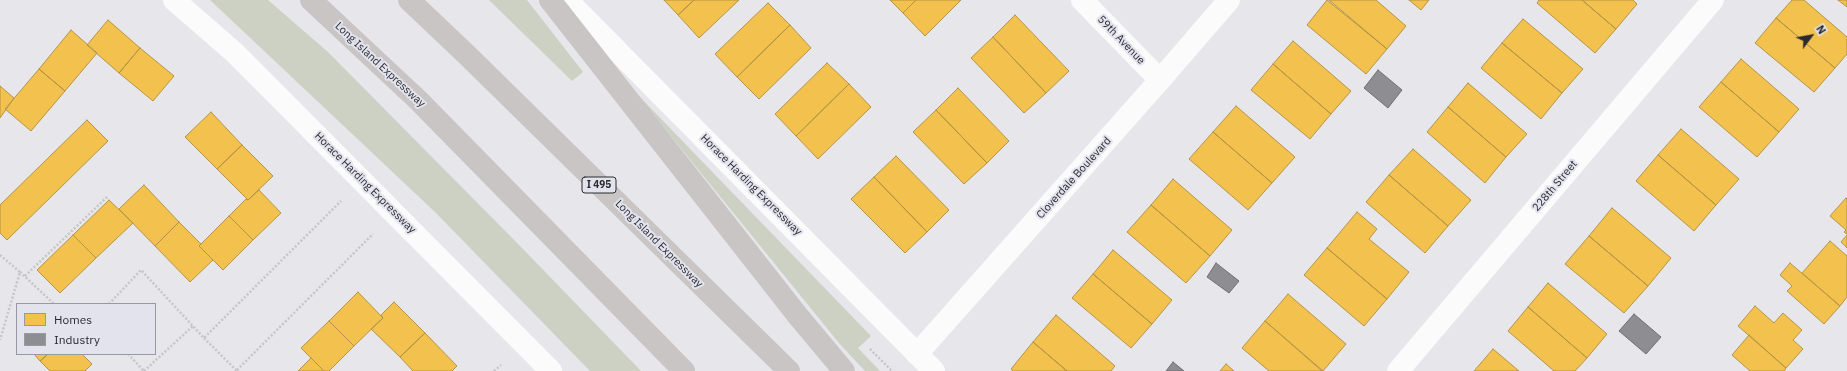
<!DOCTYPE html>
<style>
body{margin:0}
#map{position:relative;width:1847px;height:371px;overflow:hidden;background:#e6e6eb;font-family:"IBM Plex Sans",sans-serif}
canvas{display:block}
.legend{position:absolute;left:16px;top:303px;width:140px;height:52px;box-sizing:border-box;background:#e3e3ee;border:1px solid #9999a2;margin:0;padding:5px 7px;list-style:none;font-size:12px;color:#2a2a2f}
.legend li{display:flex;align-items:center;gap:8px;height:20px}
.legend b{width:20px;border:1px solid #9999a2}
.north{position:absolute;left:1791px;top:16px;width:40px;height:40px;-webkit-text-stroke:3px #e3e3ee;paint-order:stroke;rotate:58deg;font-size:11px;font-weight:700;line-height:16px;text-align:center;color:#2a2a2f}
.north::after{content:'';display:block;margin:auto;width:14px;height:18px;background:#2a2a2f;clip-path:polygon(50% 0,100% 100%,50% 72%,0 100%)}
</style>
<div id="map">
<canvas width="1847" height="371"></canvas>
<ul class="legend">
<li><b style="height:11px;background:#f2c14e"></b>Homes</li>
<li><b style="height:11px;background:#8d8d92"></b>Industry</li>
</ul>
<div class="north">N</div>
</div>
<script>
const ctx = document.querySelector('canvas').getContext('2d');
ctx.lineJoin = 'round';
function fill(path, color) { ctx.fillStyle = color; ctx.fill(path, 'evenodd'); }
const toPath = rows => new Path2D(rows.map(r => 'M' + r).join(''));
function trace(path, color, width, dash) { ctx.strokeStyle = color; ctx.lineWidth = width; ctx.lineCap = dash ? 'butt' : 'round'; ctx.setLineDash(dash || []); ctx.stroke(path); }
function write(font, color, halo, rows, align = 'center') {
  ctx.font = font + ' "IBM Plex Sans",sans-serif'; ctx.lineWidth = 4; ctx.setLineDash([]); ctx.textBaseline = 'middle'; ctx.strokeStyle = halo; ctx.fillStyle = color; for (const [text, x, y, turn = 0] of rows) {
    ctx.save(); ctx.translate(x, y); ctx.rotate((+turn || 0) * Math.PI / 180); ctx.textAlign = isNaN(turn) ? turn : align; if (halo) ctx.strokeText(text, 0, 0); ctx.fillText(text, 0, 0); ctx.restore();
  }
}
const green = toPath([
 [210,0,268,0,328,52,524,250,641,371,590,371,435,212],
 [489,0,527,0,583,72,572,81],
 [636,93,871,336,858,348,880,371,865,371,839,343]
]);
const homes = toPath([
 [664,0,694,0,678,15,664,0],
 [694,0,739,0,699,38,678,15,694,0],
 [890,0,916,0,903,13,890,0],
 [916,0,961,0,925,36,903,13,916,0],
 [1327,0,1387,49,1366,74,1307,25,1327,0],
 [1329,0,1376,0,1406,26,1387,49,1329,0],
 [1409,0,1429,0,1421,10,1409,0],
 [1539,0,1582,0,1616,29,1595,53,1537,3,1539,0],
 [1582,0,1633,0,1637,4,1616,29,1582,0],
 [1792,0,1804,0,1847,37,1847,54,1835,68,1776,18,1792,0],
 [1838,0,1847,0,1847,7,1838,0],
 [768,3,790,25,737,77,715,54,768,3],
 [1015,15,1069,71,1046,93,993,37,1015,15],
 [1776,18,1835,68,1814,92,1755,43,1776,18],
 [1523,19,1583,69,1562,93,1502,43,1523,19],
 [108,20,140,48,119,73,87,45,108,20],
 [790,25,811,48,759,99,737,77,790,25],
 [71,30,97,53,65,91,39,69,71,30],
 [993,37,1046,93,1024,113,971,58,993,37],
 [1293,41,1351,91,1331,114,1273,64,1293,41],
 [1502,43,1562,93,1541,119,1481,68,1502,43],
 [140,48,174,76,153,101,119,73,140,48],
 [1741,59,1799,109,1779,132,1721,82,1741,59],
 [827,63,849,84,796,136,775,114,827,63],
 [1273,64,1331,114,1310,139,1251,90,1273,64],
 [39,69,65,91,31,131,5,109,39,69],
 [1721,82,1779,132,1757,157,1699,107,1721,82],
 [1468,83,1527,134,1506,157,1448,107,1468,83],
 [849,84,871,107,818,159,796,136,849,84],
 [0,86,14,98,0,118,0,86],
 [958,88,1009,141,987,163,936,110,958,88],
 [1236,106,1295,157,1272,183,1213,132,1236,106],
 [1448,107,1506,157,1485,183,1427,132,1448,107],
 [936,110,987,163,964,184,913,132,936,110],
 [211,112,242,145,217,169,185,137,211,112],
 [87,120,108,141,7,240,0,233,0,205,87,120],
 [1681,129,1739,179,1716,205,1658,155,1681,129],
 [1213,132,1272,183,1248,210,1189,159,1213,132],
 [242,145,273,176,248,200,217,169,242,145],
 [1413,149,1471,200,1448,226,1389,175,1413,149],
 [1658,155,1716,205,1694,231,1636,181,1658,155],
 [896,156,949,210,927,232,874,177,896,156],
 [1389,175,1448,226,1425,253,1366,202,1389,175],
 [874,177,927,232,905,253,851,199,874,177],
 [1173,179,1232,230,1210,256,1151,205,1173,179],
 [144,185,179,222,155,246,119,209,144,185],
 [259,190,281,213,253,240,229,216,246,199,248,200,259,190],
 [1846,198,1847,199,1847,234,1844,232,1846,230,1830,216,1846,198],
 [109,200,133,223,96,258,73,235,109,200],
 [1151,205,1210,256,1186,283,1127,232,1151,205],
 [1612,208,1671,258,1648,286,1589,236,1612,208],
 [1357,212,1377,229,1369,239,1409,272,1387,299,1327,248,1357,212],
 [229,216,253,240,223,270,199,246,229,216],
 [179,222,201,244,199,246,213,260,190,282,155,246,179,222],
 [73,235,96,258,60,293,37,270,73,235],
 [1847,235,1847,248,1841,242,1847,235],
 [1589,236,1648,286,1624,313,1565,264,1589,236],
 [1830,241,1847,256,1847,297,1840,306,1802,273,1830,241],
 [1327,248,1387,299,1364,326,1304,275,1327,248],
 [1113,250,1172,300,1152,324,1093,274,1113,250],
 [1790,263,1840,306,1824,324,1787,291,1792,286,1780,275,1790,263],
 [1093,274,1152,324,1131,348,1072,298,1093,274],
 [1548,283,1607,334,1587,358,1528,307,1548,283],
 [358,292,383,318,354,346,329,321,358,292],
 [1288,294,1346,344,1323,371,1265,321,1288,294],
 [394,302,425,333,400,357,371,329,383,318,381,315,394,302],
 [1755,306,1774,323,1783,313,1802,330,1793,340,1803,349,1786,368,1738,326,1755,306],
 [1528,307,1587,358,1575,371,1554,371,1508,331,1528,307],
 [1056,315,1115,366,1111,371,1067,371,1033,342,1056,315],
 [329,321,354,346,329,371,324,371,301,348,329,321],
 [1265,321,1322,371,1269,371,1242,348,1265,321],
 [425,333,457,366,452,371,413,371,400,357,425,333],
 [1749,335,1786,368,1784,371,1750,371,1732,355,1749,335],
 [1033,342,1067,371,1013,371,1011,369,1033,342],
 [1493,349,1519,371,1474,371,1493,349],
 [34,354,48,354,40,361,34,354],
 [48,354,82,354,92,364,85,371,50,371,40,361,48,354],
 [311,358,324,371,298,371,311,358],
 [1226,364,1234,371,1220,371,1226,364]
]);
const industry = toPath([
 [1378,70,1402,90,1388,108,1364,88,1378,70],
 [1216,263,1239,281,1229,293,1207,277,1216,263],
 [1634,314,1661,337,1646,354,1619,331,1634,314],
 [1173,362,1184,371,1166,371,1173,362]
]);
const path = toPath([
 [0,255,20,272,0,340],
 [20,272,54,304],
 [25,276,107,197],
 [109,304,141,270,204,338,341,201],
 [204,338,237,371],
 [870,349,892,371],
 [128,354,144,371],
 [237,370,373,234],
 [144,371,193,326],
 [494,371,501,365]
]);
const minor = toPath([
 [1082,0,1160,80],
 [1398,371,1713,0]
]);
const tertiary = toPath([
 [917,354,1160,80,1229,0]
]);
const secondary = toPath([
 [174,0,235,53,551,371],
 [567,0,934,371]
]);
const motorway = toPath([
 [311,0,418,100,684,371],
 [409,0,467,55,789,371],
 [550,0,798,316,844,371]
]);
const shields = [
 [599,185,34]
];
const shieldNames = [
 ["I 495",599,185]
];
const streetNames = [
 ["59th Avenue",1121,40,46],
 ["Long Island Expressway",380,65,43],
 ["Cloverdale Boulevard",1074,178,-48],
 ["Horace Harding Expressway",365,183,45],
 ["Horace Harding Expressway",751,185,45],
 ["228th Street",1555,186,-50],
 ["Long Island Expressway",659,244,45]
];
fill(green, '#cdd1c3');
fill(homes, '#f2c14e');
trace(homes, '#b69445', 1);
fill(industry, '#8d8d92');
trace(industry, '#6f6f74', 1);
trace(path, '#c6c6c8', 2.5, [2, 2]);
trace(minor, '#fbfbfc', 22);
trace(tertiary, '#fbfbfc', 22);
trace(secondary, '#fbfbfc', 22);
trace(motorway, '#c9c5c5', 22);
for (const [x, y, w] of shields) { const box = new Path2D(); box.roundRect(x - w / 2, y - 8, w, 16, 3); ctx.fillStyle = '#e3e3ee'; ctx.fill(box); trace(box, '#2a2a2f', 1); }
write('bold 10px', '#2a2a2f', null, shieldNames);
write('11px', '#2a2a2f', '#e3e3ee', streetNames);
</script>
